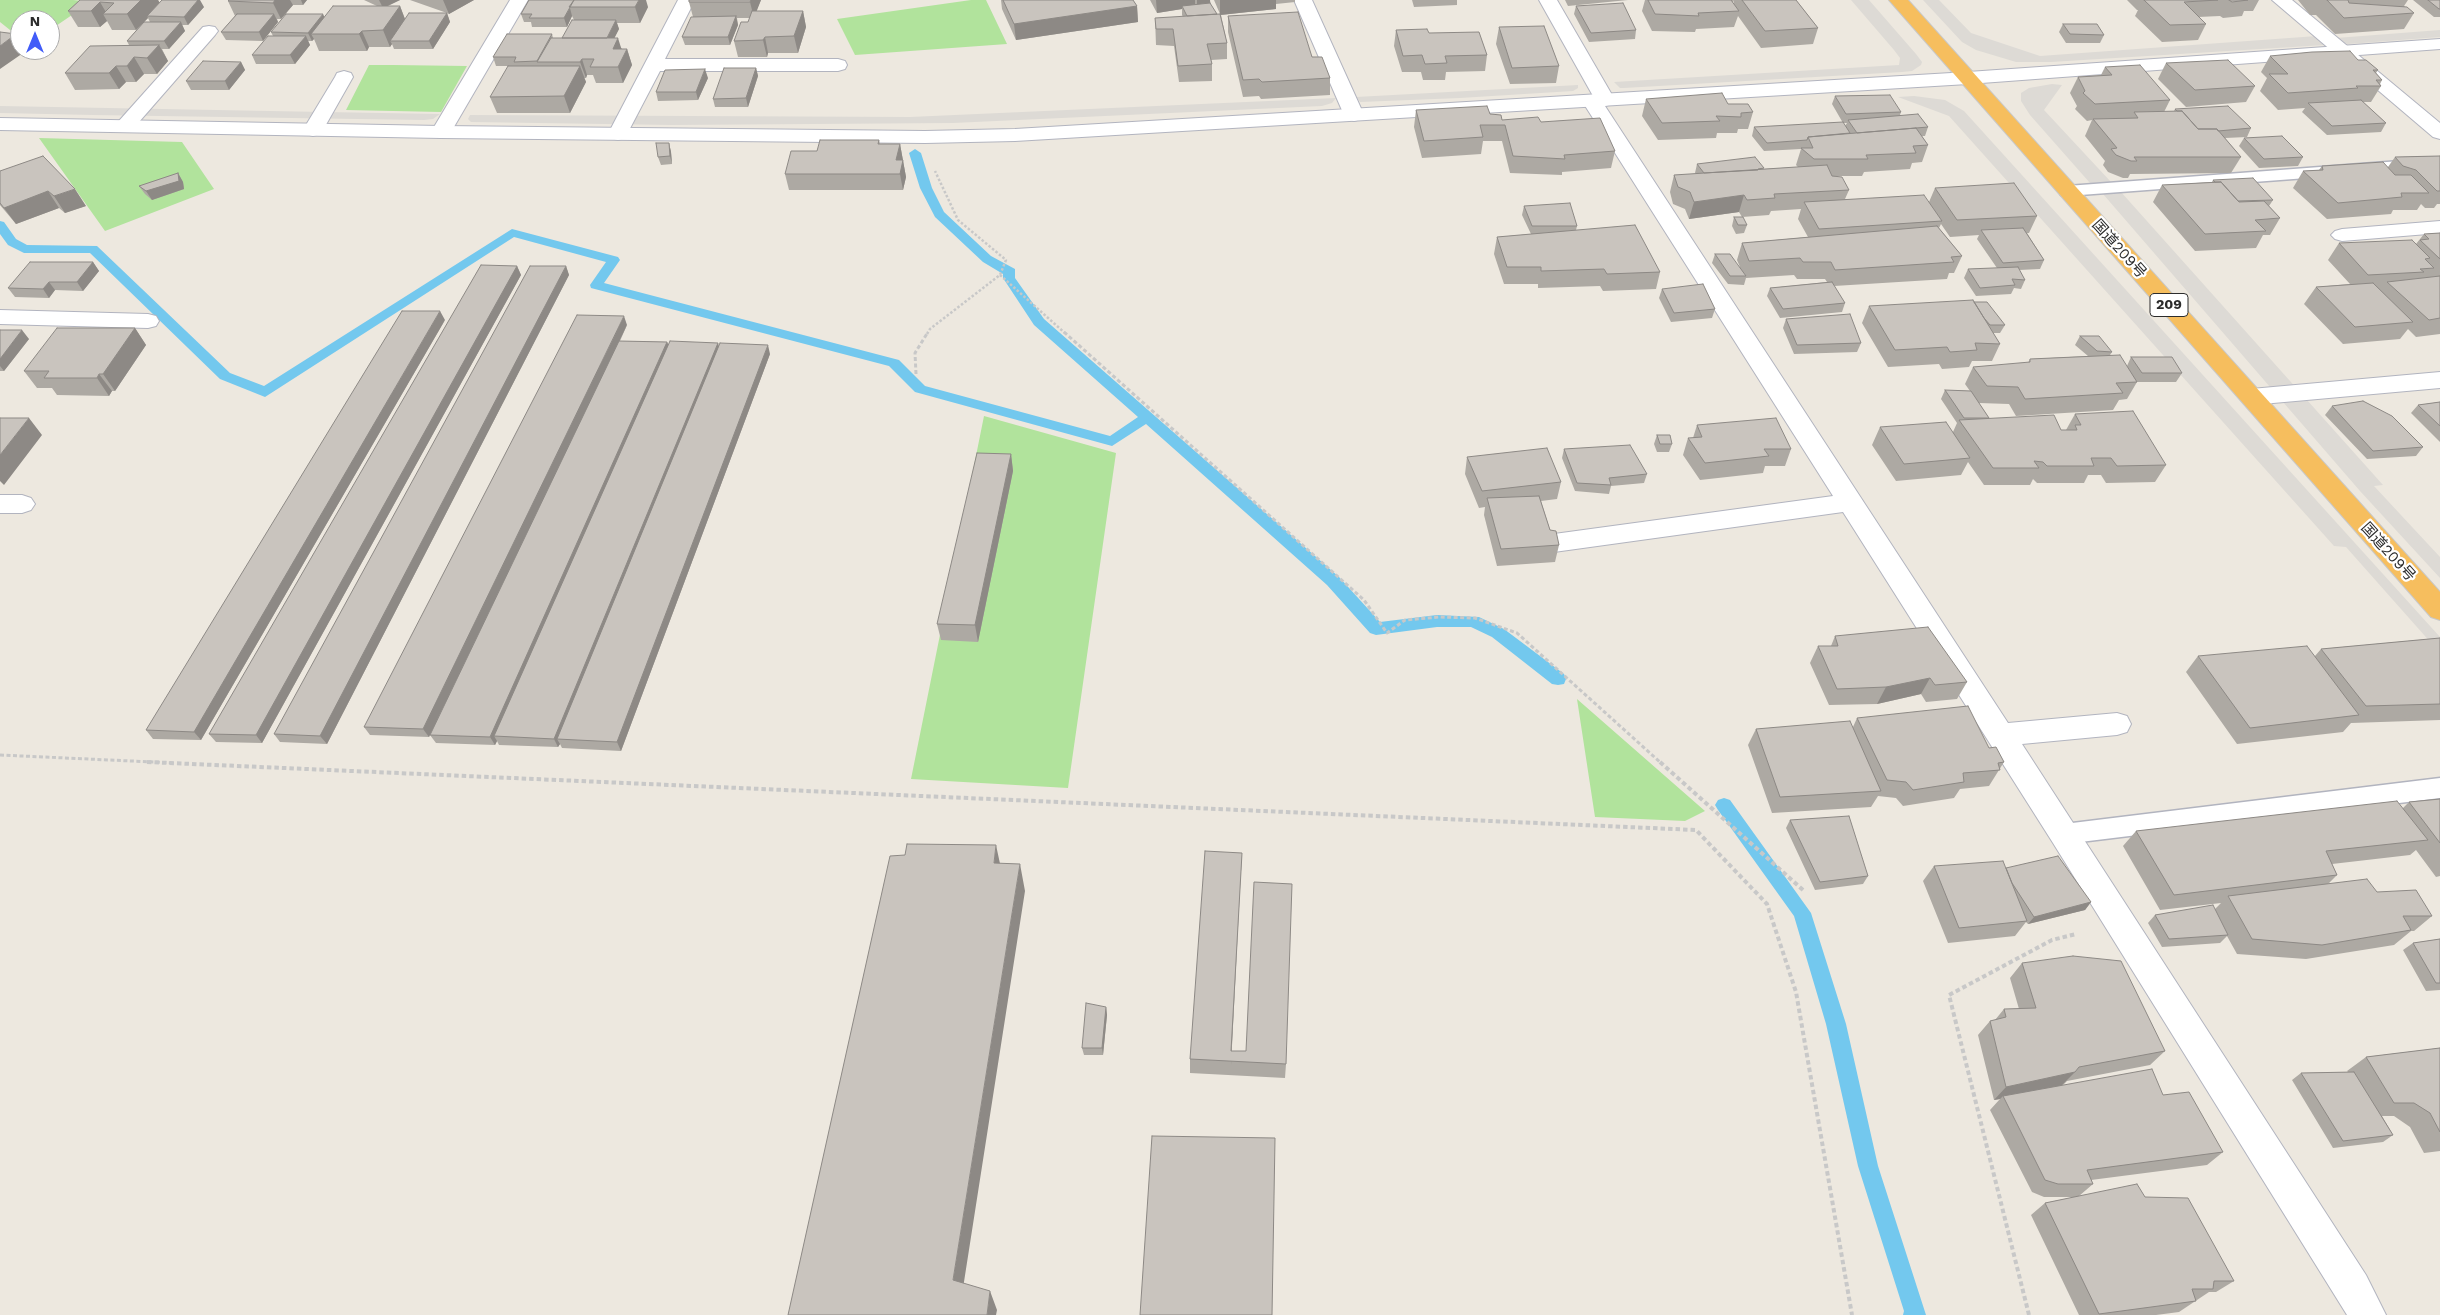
<!DOCTYPE html>
<meta charset="utf-8">
<style>
body{margin:0}
#map{position:relative;width:2440px;height:1315px;overflow:hidden;background:#ede8df;font-family:"Work Sans",sans-serif}
canvas{display:block}
.north{position:absolute;left:10px;top:10px;width:50px;height:50px;box-sizing:border-box;background:#fff;border:1px solid #ababab;border-radius:50%;rotate:0deg;font-size:14px;font-weight:700;line-height:20px;text-align:center;color:#2c2c2c}
.north::after{content:'';display:block;margin:auto;width:18px;height:22px;background:#415cf8;clip-path:polygon(50% 0,100% 100%,50% 72%,0 100%)}
</style>
<div id="map">
<canvas width="2440" height="1315"></canvas>
<div class="north">N</div>
</div>
<script>
const ctx = document.querySelector('canvas').getContext('2d');
ctx.lineJoin = 'round';
function fill(path, color) { ctx.fillStyle = color; ctx.fill(path, 'evenodd'); }
const toPath = rows => new Path2D(rows.map(r => 'M' + r).join(''));
function trace(path, color, width, dash) { ctx.strokeStyle = color; ctx.lineWidth = width; ctx.lineCap = dash ? 'butt' : 'round'; ctx.setLineDash(dash || []); ctx.stroke(path); }
function write(font, color, halo, rows, align = 'center') {
  ctx.font = font + ' "Work Sans","Noto Sans JP",sans-serif'; ctx.lineWidth = 4.5; ctx.setLineDash([]); ctx.textBaseline = 'middle'; ctx.strokeStyle = halo; ctx.fillStyle = color; for (const [text, x, y, turn = 0] of rows) {
    ctx.save(); ctx.translate(x, y); ctx.rotate((+turn || 0) * Math.PI / 180); ctx.textAlign = isNaN(turn) ? turn : align; if (halo) ctx.strokeText(text, 0, 0); ctx.fillText(text, 0, 0); ctx.restore();
  }
}
const green = toPath([
 [0,0,73,0,91,2,50,30,50,20,20,20,20,38,0,22],
 [971,0,986,0,1007,44,855,55,837,19],
 [369,65,393,65,467,66,441,112,346,110],
 [39,138,182,142,214,189,105,231],
 [984,416,1116,453,1068,788,911,779],
 [1577,699,1705,811,1685,821,1595,817]
]);
const plaza = toPath([
 [1851,0,1869,0,1916,54,1922,62,1921,65,1912,71,1902,72,1624,88,1620,88,1614,82,1899,65,1900,58,1894,50],
 [1923,0,1939,0,1971,33,2040,56,2317,36,2325,45,2051,62,2016,62,1976,50,1962,42],
 [2440,30,2440,37,2348,44,2342,43,2336,38],
 [2052,84,2062,85,2044,110,2111,182,2090,183,2030,115,2021,101,2021,93,2029,88],
 [1578,85,1578,88,1573,91,1460,98,1360,102,1356,97],
 [1914,96,1945,100,1964,111,2440,637,2440,653,2346,547,2334,546,1949,116,1898,97],
 [1336,98,1332,103,1322,106,953,123,672,125,471,122,468,119,470,115,910,117],
 [0,106,324,112,440,114,433,119,424,120,93,115,0,113],
 [2121,192,2383,485,2374,486,2440,557,2440,578,2360,491,2103,194]
]);
const stream = toPath([
 [915,149,921,153,932,188,944,212,991,256,1015,269,1015,278,1044,319,1339,577,1380,622,1437,615,1479,617,1504,629,1564,674,1566,679,1564,684,1558,685,1552,684,1492,637,1471,627,1437,627,1376,635,1370,633,1327,585,1146,424,1112,446,915,392,889,366,591,288,590,285,606,262,514,237,265,397,220,379,90,253,24,253,8,245,0,234,0,221,4,222,16,239,27,245,97,246,230,373,264,386,512,229,618,257,620,260,604,283,899,360,925,386,1110,436,1138,417,1034,325,1003,278,1003,274,983,262,935,217,920,188,909,153,915,149],
 [1724,798,1730,800,1811,913,1846,1024,1878,1166,1926,1315,1903,1315,1904,1311,1858,1166,1826,1024,1794,916,1718,810,1715,805,1718,800,1724,798]
]);
const pathFar2 = toPath([
 [1000,275,1066,334],
 [927,334,930,329,1000,275,1006,260,958,220,935,171]
]);
const pathFar1 = toPath([
 [1064,332,1364,600,1387,633,1405,620,1439,617,1475,618,1517,633,1661,763],
 [916,374,915,353,928,332],
 [0,755,175,763]
]);
const path = toPath([
 [147,762,1696,830,1767,904,1796,992,1852,1315],
 [1660,762,1804,891],
 [2029,1315,1949,995,2052,940,2076,934]
]);
const service = toPath([
 [2440,158,2440,168,2067,196,2061,195,2059,191,2061,187,2067,186,2440,158],
 [2440,778,2440,798,2064,844,2055,841,2052,834,2055,827,2064,824,2440,778]
]);
const minor = toPath([
 [510,0,528,0,451,132,448,136,441,138,434,136,431,132,510,0],
 [678,0,692,0,694,2,665,59,838,59,845,61,847,65,845,69,838,71,660,71,625,138,618,140,611,138,608,134,678,0],
 [1294,0,1312,0,1364,115,1361,119,1354,121,1347,119,1344,115,1294,0],
 [1539,0,1557,0,1615,100,1612,104,1605,106,2008,723,2117,713,2127,716,2131,724,2127,732,2117,735,2022,744,2366,1275,2386,1315,2347,1315,2053,843,1843,512,1554,552,1545,550,1541,543,1545,536,1554,534,1833,496,1582,101,1585,97,1593,96,1539,0],
 [2272,0,2292,0,2440,123,2440,139,2433,137,2272,0],
 [209,26,215,27,218,31,215,35,132,130,118,130,115,126,118,122,203,27,209,26],
 [344,71,351,73,353,77,323,130,320,134,313,136,306,134,303,130,335,77,337,73,344,71],
 [2440,221,2440,233,2342,241,2335,239,2331,235,2335,231,2342,229,2440,221],
 [0,310,148,314,156,316,159,321,156,326,148,328,0,324,0,310],
 [2440,372,2440,388,2251,405,2243,402,2239,397,2243,392,2251,389,2440,372],
 [0,495,22,495,31,498,35,504,31,510,22,513,0,513,0,495]
]);
const tertiary = toPath([
 [2440,39,2440,49,1968,84,1015,141,925,143,441,138,0,130,0,118,441,126,925,131,1015,129,1968,72,2440,39]
]);
const trunk = toPath([
 [1889,0,1908,0,2440,592,2440,620,2431,617,1889,0]
]);
const wall = toPath([
 [80,0,158,0,160,3,204,7,188,25,182,25,185,31,169,49,162,49,168,61,157,74,144,74,136,82,126,82,119,89,75,90,65,73,129,45,127,41,142,24,136,30,112,30,107,21,100,27,78,27,68,11],
 [148,18,150,22,144,22],
 [229,0,307,0,303,5,293,5,281,19,277,19,278,22,263,41,226,40,221,32,235,16,228,1],
 [364,0,400,0,388,6,400,6,405,19,447,13,410,0,474,0,449,14,447,13,450,22,433,49,394,49,392,44,390,47,369,47,367,51,319,51,314,39,312,41,308,41,310,45,295,64,256,64,252,55,273,36,271,32,324,17,377,6],
 [529,0,648,7,640,23,617,23,619,29,614,38,622,49,627,49,632,65,623,83,596,83,593,75,587,75,586,78,584,78,586,82,570,113,497,113,490,97,515,66,496,66,493,57,552,34,553,38,562,38,574,20,572,16,567,27,532,27,531,22,524,22,521,14],
 [689,0,761,0,756,11,803,11,806,27,798,53,768,53,767,57,738,57,734,41,748,22,750,18,737,18,738,25,730,45,685,45,682,37,693,17,689,2],
 [1001,0,1133,0,1137,6,1138,22,1016,40,1002,9],
 [1150,0,1210,0,1210,4,1217,14,1220,14,1214,0,1295,0,1295,2,1276,4,1276,9,1221,15,1227,43,1227,59,1211,60,1212,64,1212,81,1179,82,1174,46,1156,45,1155,18,1183,17,1182,15,1182,9,1157,13],
 [1412,0,1457,0,1457,5,1414,7],
 [1565,0,1628,0,1568,6],
 [1645,0,1734,0,1733,3,1734,4,1734,0,1796,0,1818,28,1813,44,1761,48,1738,16,1734,27,1696,29,1695,32,1652,31,1642,11],
 [2127,0,2259,0,2253,11,2244,11,2242,16,2223,18,2220,16,2198,17,2206,24,2198,40,2162,42,2135,16,2138,10,2137,10],
 [2298,0,2408,0,2404,6,2414,13,2404,29,2335,34,2316,15,2310,15],
 [2413,0,2440,0,2440,17,2434,17],
 [1576,6,1636,30,1635,39,1589,42,1574,14],
 [1228,16,1312,57,1330,78,1330,95,1261,99,1259,96,1243,97,1228,32],
 [2063,24,2104,35,2100,43,2066,43,2059,32],
 [1499,27,1559,66,1556,83,1510,84,1496,44],
 [1396,30,1429,33,1487,55,1485,71,1446,72,1445,80,1423,80,1421,72,1402,72,1394,46],
 [2270,56,2358,60,2378,70,2376,73,2382,80,2380,84,2381,86,2371,102,2363,102,2386,123,2381,132,2327,135,2302,112,2305,108,2278,110,2260,91,2267,78,2261,72],
 [241,62,245,70,229,90,191,90,186,81],
 [2166,63,2255,86,2246,102,2186,107,2158,79],
 [2105,67,2170,100,2164,112,2174,111,2175,109,2251,128,2247,137,2225,138,2241,157,2231,173,2130,174,2128,178,2123,178,2108,172,2103,165,2105,161,2085,136,2092,120,2087,121,2075,109,2077,106,2070,93,2078,77,2101,75],
 [756,68,758,76,748,107,715,107,713,99],
 [708,78,698,100,658,101,656,92],
 [1835,96,1901,112,1900,115,1928,127,1925,136,1922,136,1928,145,1922,162,1912,163,1910,169,1864,172,1862,176,1835,176,1849,190,1845,199,1929,202,1935,188,2037,216,2029,233,2027,233,2044,260,2040,269,2019,270,2025,280,2021,289,2014,288,2011,294,1976,296,1964,278,1968,269,1997,268,1977,239,1979,235,1950,237,1941,224,1939,228,1962,256,1954,273,1949,273,1947,279,1834,286,1845,303,1842,312,1780,318,1767,296,1770,288,1827,282,1825,279,1797,279,1794,275,1746,278,1744,285,1728,284,1712,263,1715,254,1740,267,1737,260,1742,243,1808,237,1798,219,1801,209,1771,211,1769,215,1742,217,1739,212,1689,219,1685,209,1673,204,1670,192,1674,175,1696,174,1695,173,1697,164,1764,168,1763,169,1798,167,1796,165,1801,149,1764,151,1752,136,1754,127,1845,126,1847,123,1843,123,1832,104],
 [1646,99,1728,104,1753,112,1748,129,1738,129,1737,133,1717,133,1716,138,1658,140,1642,116],
 [1416,110,1490,114,1502,120,1541,122,1615,151,1611,168,1562,172,1562,175,1510,173,1502,141,1483,141,1481,154,1422,158,1414,127],
 [2244,138,2303,157,2298,166,2259,168,2239,146],
 [879,140,880,144,900,144,906,177,903,190,789,190,785,174,817,151],
 [669,143,671,152,672,164,661,165,658,157],
 [2440,156,2440,204,2437,204,2434,208,2425,208,2421,204,2417,210,2393,210,2391,214,2327,219,2293,188,2303,171,2319,170,2322,166,2388,167,2395,157],
 [0,171,86,206,65,213,59,208,16,224,0,205],
 [178,173,183,182,184,189,152,200,145,194,139,186],
 [2213,180,2273,200,2269,206,2280,218,2270,235,2263,235,2256,248,2195,251,2153,202,2162,185,2212,182],
 [1524,206,1577,226,1576,230,1660,272,1656,289,1603,291,1600,286,1538,288,1538,284,1504,284,1494,254,1497,237,1531,234,1522,215],
 [1734,217,1747,225,1744,233,1736,234,1732,226],
 [2440,233,2440,334,2416,337,2408,329,2400,339,2343,344,2304,304,2316,287,2350,284,2328,260,2339,243,2416,244,2424,234],
 [93,262,99,271,83,291,55,290,49,298,15,297,8,288],
 [517,266,521,275,262,743,216,742,209,734],
 [566,266,569,275,327,744,280,742,274,734],
 [1662,289,1715,309,1712,318,1671,322,1659,298],
 [1974,302,2005,325,2000,333,1993,333,2000,344,1992,361,1972,361,1969,367,1942,369,1939,364,1888,367,1862,323,1869,306],
 [1786,319,1861,343,1857,352,1794,354,1783,328],
 [445,320,201,740,153,739,146,730],
 [627,325,620,341,667,342,669,345,718,343,719,347,770,354,621,751,562,748,560,744,558,747,499,745,497,741,495,745,436,743,430,735,516,555,429,737,370,735,364,727],
 [135,328,146,345,115,391,112,391,109,396,57,395,52,388,37,388,24,371],
 [0,330,29,339,4,371,0,371],
 [2080,336,2112,352,2110,355,2127,366,2131,357,2182,373,2176,382,2137,382,2133,376,2137,382,2127,399,2119,400,2113,410,2016,416,2009,404,1979,403,1989,418,1988,419,2061,430,2066,430,2075,414,2166,465,2155,482,2106,483,2101,475,2088,475,2084,483,2037,483,2033,479,2030,485,1984,485,1968,462,1961,475,1896,481,1872,445,1880,427,1953,432,1957,423,1941,399,1945,390,1970,391,1965,384,1973,367,2028,363,2030,359,2088,356,2075,345],
 [2440,402,2440,442,2411,413,2418,405],
 [2332,406,2423,447,2416,456,2367,459,2325,415],
 [1697,425,1791,449,1785,466,1765,466,1763,473,1700,480,1683,455,1688,438,1693,438],
 [1657,435,1672,444,1669,452,1657,452,1654,444],
 [1564,449,1647,474,1644,483,1611,486,1609,494,1575,491,1562,458],
 [1011,454,1013,471,978,642,941,640,937,624],
 [1467,457,1561,482,1557,499,1541,501,1550,530,1559,545,1555,562,1497,566,1484,515,1485,507,1479,508,1465,474],
 [1835,636,1967,682,1957,699,1926,702,1921,694,1877,704,1829,705,1810,663,1818,646,1831,646],
 [2440,638,2440,720,2351,723,2343,732,2237,744,2186,672,2198,656,2315,656,2321,649],
 [1857,718,1989,748,2004,762,1989,786,1960,789,1954,798,1903,806,1896,798,1878,796,1871,807,1772,813,1748,745,1756,729,1853,727],
 [2440,799,2440,876,2436,877,2416,850,2410,855,2332,864,2337,875,2328,884,2377,892,2432,916,2414,931,2411,931,2394,945,2306,959,2237,954,2227,936,2220,943,2162,947,2148,923,2155,915,2215,909,2221,903,2160,910,2123,846,2136,831,2403,808,2409,802],
 [1790,820,1868,876,1863,884,1815,890,1786,828],
 [1242,853,1231,1051,1286,1064,1285,1078,1190,1073,1190,1059],
 [1934,866,2006,868,2091,902,2085,910,2028,924,2026,922,2015,936,1948,943,1923,881],
 [2440,939,2440,990,2426,991,2403,950,2413,943],
 [2022,963,2165,1051,2150,1065,2067,1081,2062,1086,2163,1095,2223,1152,2207,1165,2091,1180,2093,1184,2079,1196,2145,1197,2234,1281,2216,1292,2209,1292,2179,1312,2156,1315,2079,1315,2031,1215,2045,1203,2074,1197,2044,1197,2032,1192,1990,1110,2000,1099,1994,1100,1978,1035,1990,1021,1995,1020,2004,1009,2019,1009,2010,978],
 [1106,1007,1107,1015,1103,1055,1084,1055,1082,1048],
 [2440,1048,2440,1151,2424,1153,2410,1127,2394,1116,2382,1116,2393,1135,2383,1142,2333,1148,2292,1080,2301,1073,2348,1072,2347,1071,2366,1057]
]);
const shadedWall = toPath([
 [141,0,158,0,161,5,147,16,148,18,136,30,127,14],
 [198,0,200,0,204,7,188,25,184,17],
 [275,0,290,0,293,5,281,19,273,3],
 [301,0,307,0,303,5],
 [379,0,400,0,383,8],
 [443,0,474,0,449,14],
 [639,0,646,0,648,7,640,23,635,7],
 [751,0,761,0,754,18,750,2],
 [1156,0,1195,0,1195,6,1182,6,1182,9,1157,13],
 [1197,0,1210,0,1211,9,1197,11],
 [1220,0,1276,0,1276,9,1220,15],
 [100,2,107,14,103,14,107,21,100,27,91,11],
 [400,6,406,22,390,41,392,44,390,47,383,30],
 [1137,6,1138,22,1016,40,1014,24],
 [570,8,572,16,567,27,564,18],
 [803,11,806,27,798,53,794,36],
 [447,13,450,22,433,49,429,41],
 [274,14,278,22,263,41,259,32],
 [323,14,327,22,311,34,314,39,312,41,308,33],
 [736,16,738,25,730,45,728,37],
 [616,20,619,29,609,49,606,41],
 [181,22,185,31,169,49,164,41],
 [362,31,369,47,367,51,359,34],
 [16,34,20,41,20,50,26,50,26,51,0,69,0,46],
 [306,36,310,45,295,64,290,55],
 [765,37,768,53,767,57,763,40],
 [618,38,623,54,613,49],
 [159,45,168,61,157,74,147,58],
 [627,49,632,65,623,83,618,67],
 [134,57,144,74,136,82,127,66],
 [582,59,587,75,586,78,580,62],
 [241,62,245,70,229,90,225,81],
 [116,66,126,82,119,89,109,73],
 [580,66,586,82,570,113,564,96],
 [756,68,758,76,748,107,746,98],
 [705,69,708,78,698,100,696,92],
 [669,143,671,152,672,164,670,156],
 [900,144,906,177,903,190,900,174,896,160],
 [178,173,183,182,184,189,152,200,146,191],
 [75,189,86,206,65,213,54,196],
 [48,191,59,208,16,224,4,208],
 [1744,195,1739,212,1689,219,1694,202],
 [93,262,99,271,83,291,77,282],
 [517,266,521,275,262,743,256,735],
 [566,266,569,275,327,744,320,736],
 [49,282,55,290,49,298,43,289],
 [440,311,445,320,201,740,194,732],
 [624,316,627,325,429,737,423,729],
 [135,328,146,345,115,391,103,374],
 [22,330,29,339,4,371,0,366,0,359],
 [667,342,671,351,494,736,497,741,495,745,490,737],
 [718,343,720,352,557,739,560,744,558,747,554,739],
 [768,345,770,354,621,751,617,742],
 [99,374,112,391,109,396,97,378],
 [29,418,42,435,4,485,0,481,0,455],
 [1011,454,1013,471,978,642,975,625],
 [1930,678,1921,694,1877,704,1886,687],
 [996,845,1002,873,994,863],
 [1242,853,1241,869,1231,1065,1231,1051],
 [1020,864,1025,891,961,1301,953,1280],
 [2091,902,2085,910,2028,924,2034,917],
 [1106,1007,1107,1015,1103,1055,1102,1048],
 [2075,1072,2061,1086,2003,1096,2000,1099,1994,1100,2006,1087],
 [990,1291,997,1310,996,1315,987,1315]
]);
const building = toPath([
 [80,0,141,0,127,14,103,14,114,3,100,2,91,11,68,11,80,0],
 [162,0,198,0,184,17,147,16,162,0],
 [229,0,275,0,273,3,228,1,229,0],
 [529,0,574,0,564,18,529,18,532,14,521,14,529,0],
 [574,0,639,0,635,7,569,7,574,0],
 [689,0,751,0,750,2,689,2,689,0],
 [1003,0,1133,0,1137,6,1014,24,1003,0],
 [1648,0,1731,0,1739,11,1698,13,1699,16,1655,14,1648,0],
 [1742,0,1796,0,1818,28,1765,31,1742,0],
 [2144,0,2218,0,2184,2,2206,24,2170,25,2144,0],
 [2229,0,2248,0,2232,2,2229,0],
 [2327,0,2348,0,2349,3,2407,7,2414,13,2344,18,2327,0],
 [2428,0,2440,0,2440,9,2439,9,2428,0],
 [1210,3,1217,14,1187,16,1182,6,1210,3],
 [1623,3,1636,30,1591,33,1576,6,1623,3],
 [333,6,400,6,383,30,362,31,359,34,311,34,333,6],
 [752,11,803,11,794,36,765,37,763,40,734,41,741,22,748,22,752,11],
 [1298,12,1312,57,1322,57,1330,78,1262,82,1259,79,1243,80,1228,16,1298,12],
 [409,13,447,13,429,41,390,41,409,13],
 [237,14,274,14,259,32,221,32,237,14],
 [286,14,323,14,308,33,271,32,286,14],
 [1220,14,1227,43,1207,44,1212,64,1178,66,1173,29,1156,29,1155,18,1220,14],
 [736,16,728,37,682,37,691,17,736,16],
 [572,20,616,20,607,38,562,38,572,20],
 [144,22,181,22,164,41,127,41,144,22],
 [2063,24,2097,24,2104,35,2070,34,2063,24],
 [1544,26,1559,66,1512,68,1499,27,1544,26],
 [1427,29,1429,33,1479,32,1487,55,1445,56,1447,63,1425,64,1422,55,1403,56,1396,30,1427,29],
 [0,32,16,34,0,46,0,32],
 [507,34,552,34,537,61,514,62,516,57,493,57,507,34],
 [268,36,306,36,290,55,252,55,268,36],
 [551,38,618,38,613,49,627,49,618,67,590,67,594,59,582,59,580,62,537,62,551,38],
 [159,45,147,58,134,57,127,66,116,66,109,73,65,73,90,46,159,45],
 [2350,51,2358,60,2366,60,2378,70,2373,70,2382,80,2376,80,2381,86,2356,86,2358,88,2288,93,2269,74,2288,74,2270,56,2312,52,2350,51],
 [2228,60,2255,86,2195,90,2166,63,2228,60],
 [203,61,241,62,225,81,186,81,203,61],
 [2140,65,2170,100,2095,104,2083,93,2085,91,2078,77,2112,75,2105,67,2140,65],
 [508,66,580,66,564,96,490,97,508,66],
 [724,68,756,68,746,98,713,99,724,68],
 [705,69,696,92,656,92,665,70,705,69],
 [1722,93,1728,104,1748,104,1753,112,1741,113,1741,117,1716,116,1720,121,1662,123,1646,99,1722,93],
 [1890,95,1901,112,1846,114,1835,96,1890,95],
 [2361,100,2386,123,2332,126,2308,103,2361,100],
 [1487,106,1490,114,1501,115,1502,120,1538,117,1541,122,1600,118,1615,151,1564,155,1565,159,1513,156,1505,125,1480,125,1483,137,1424,141,1416,110,1487,106],
 [2228,106,2251,128,2218,131,2217,129,2198,129,2182,111,2177,111,2175,109,2228,106],
 [2182,111,2198,129,2217,129,2241,157,2134,157,2137,161,2131,161,2116,155,2111,149,2117,148,2093,119,2138,118,2134,112,2182,111],
 [1918,114,1928,127,1857,133,1848,120,1918,114],
 [1843,122,1850,133,1808,137,1807,140,1767,143,1754,127,1843,122],
 [1916,128,1928,145,1913,146,1916,153,1866,155,1868,159,1814,159,1801,148,1813,148,1808,137,1916,128],
 [2282,136,2303,157,2264,159,2244,138,2282,136],
 [820,140,879,140,878,144,900,144,896,160,903,160,900,174,785,174,791,151,817,151,820,140],
 [656,143,669,143,670,156,658,157,656,143],
 [43,156,75,189,54,196,48,191,4,208,0,203,0,171,43,156],
 [2440,156,2440,191,2437,191,2416,170,2403,166,2395,157,2440,156],
 [1755,157,1764,168,1758,169,1758,170,1704,173,1697,164,1755,157],
 [2383,162,2395,175,2411,175,2429,193,2401,193,2402,197,2338,203,2303,171,2323,170,2322,166,2383,162],
 [1827,165,1832,176,1842,177,1849,190,1774,194,1775,198,1747,200,1744,195,1694,202,1690,192,1678,187,1674,175,1827,165],
 [178,173,179,181,146,191,139,186,178,173],
 [2253,178,2273,200,2238,201,2221,182,2215,182,2213,180,2253,178],
 [2221,182,2239,202,2264,201,2280,218,2255,220,2266,231,2205,234,2162,185,2221,182],
 [2014,183,2037,216,1957,220,1935,188,2014,183],
 [1924,195,1942,221,1819,229,1804,202,1924,195],
 [1570,203,1577,226,1532,226,1524,206,1570,203],
 [1734,217,1743,217,1747,225,1738,225,1734,217],
 [1635,225,1660,272,1607,274,1604,269,1541,271,1541,267,1507,267,1497,237,1635,225],
 [1937,226,1962,256,1951,257,1954,262,1835,270,1831,262,1803,262,1800,258,1749,261,1742,243,1937,226],
 [2023,228,2044,260,2003,263,1981,230,2023,228],
 [2440,233,2440,259,2420,240,2429,239,2424,234,2440,233],
 [2412,240,2430,258,2425,259,2434,268,2420,269,2424,272,2368,275,2339,243,2412,240],
 [1715,254,1730,254,1746,276,1730,276,1715,254],
 [30,262,93,262,77,282,49,282,43,289,8,288,30,262],
 [481,265,517,266,256,735,209,734,481,265],
 [530,266,566,266,320,736,274,734,530,266],
 [2018,267,2025,280,2012,279,2015,285,1980,288,1968,269,2018,267],
 [2440,276,2440,318,2429,320,2387,282,2440,276],
 [1832,282,1845,303,1783,309,1770,288,1832,282],
 [2373,283,2413,322,2355,327,2316,287,2373,283],
 [1703,284,1715,309,1674,313,1662,289,1703,284],
 [1973,300,2000,344,1975,343,1977,350,1950,352,1947,347,1895,350,1869,306,1973,300],
 [1974,302,1987,302,2005,325,1990,325,1984,318,1974,302],
 [402,311,440,311,194,732,146,730,402,311],
 [1850,314,1861,343,1797,345,1786,319,1850,314],
 [577,315,624,316,423,729,364,727,577,315],
 [57,328,135,328,103,374,99,374,97,378,44,378,49,371,24,371,57,328],
 [0,330,22,330,0,359,0,330],
 [2080,336,2099,336,2112,352,2097,351,2080,336],
 [619,341,667,342,490,737,430,735,619,341],
 [670,341,718,343,554,739,494,736,670,341],
 [720,343,768,345,617,742,557,739,720,343],
 [2120,355,2137,382,2116,383,2123,393,2025,399,2018,387,1987,386,1973,367,2030,362,2030,359,2120,355],
 [2131,357,2172,357,2182,373,2142,373,2131,357],
 [1945,390,1971,391,1989,418,1964,418,1945,390],
 [2363,401,2392,416,2423,447,2373,451,2332,406,2363,401],
 [2440,402,2440,426,2418,405,2440,402],
 [2133,411,2166,465,2117,466,2111,458,2091,458,2094,466,2047,466,2043,462,2034,461,2039,468,1993,468,1959,420,2054,415,2061,430,2077,430,2075,425,2081,425,2075,414,2133,411],
 [0,418,29,418,0,455,0,418],
 [1776,418,1791,449,1764,449,1769,456,1705,463,1688,438,1702,437,1697,425,1776,418],
 [1946,422,1970,458,1904,464,1880,427,1946,422],
 [1657,435,1670,435,1672,444,1660,444,1657,435],
 [1630,445,1647,474,1609,478,1611,485,1577,483,1564,449,1630,445],
 [1547,448,1561,482,1482,491,1467,457,1547,448],
 [977,453,1011,454,975,625,937,624,977,453],
 [1539,496,1550,530,1556,531,1559,545,1501,549,1487,498,1539,496],
 [1928,627,1967,682,1935,685,1930,678,1886,687,1837,689,1818,646,1838,646,1835,636,1928,627],
 [2440,638,2440,704,2366,706,2321,649,2440,638],
 [2307,646,2359,715,2250,728,2198,656,2307,646],
 [1968,706,1989,748,1996,747,2004,762,1998,763,2000,770,1963,773,1964,782,1913,790,1906,782,1887,780,1857,718,1968,706],
 [1850,721,1881,791,1780,797,1756,729,1850,721],
 [2440,799,2440,843,2409,802,2440,799],
 [2397,801,2428,840,2326,851,2337,875,2174,895,2136,831,2397,801],
 [1849,816,1868,876,1820,882,1790,820,1849,816],
 [907,844,996,845,994,863,1020,864,953,1280,990,1291,987,1315,788,1315,890,856,905,855,907,844],
 [1205,851,1242,853,1231,1051,1246,1051,1254,882,1292,884,1286,1064,1190,1059,1205,851],
 [2058,856,2091,902,2034,917,2012,883,2006,868,2058,856],
 [2003,861,2027,921,1959,928,1934,866,2003,861],
 [2367,879,2377,892,2416,890,2432,916,2403,916,2411,930,2322,945,2252,939,2228,896,2367,879],
 [2213,905,2228,935,2169,939,2155,915,2213,905],
 [2440,939,2440,983,2436,983,2413,943,2440,939],
 [2073,956,2121,961,2165,1051,2079,1067,2075,1072,2006,1087,1990,1021,2006,1017,2004,1009,2036,1008,2022,963,2073,956],
 [1086,1003,1106,1007,1102,1048,1082,1048,1086,1003],
 [2440,1048,2440,1132,2430,1113,2414,1103,2394,1103,2366,1057,2440,1048],
 [2152,1069,2163,1095,2189,1092,2223,1152,2087,1170,2093,1184,2058,1184,2045,1180,2003,1096,2152,1069],
 [2354,1072,2393,1135,2343,1141,2301,1073,2354,1072],
 [1152,1136,1275,1138,1272,1315,1140,1315,1152,1136],
 [2137,1184,2145,1197,2188,1198,2234,1281,2214,1281,2213,1289,2192,1289,2196,1301,2099,1314,2045,1203,2137,1184]
]);
const shields = [
 [2169,305,38]
];
const shieldNames = [
 ["209",2169,305]
];
const streetNames = [
 ["国道209号",2119,249,48],
 ["国道209号",2388,552,48]
];
fill(green, '#b1e39c');
fill(plaza, '#dddad5');
fill(stream, '#73c8ee');
trace(service, '#b2b4bf', 3);
trace(minor, '#b2b4bf', 2);
trace(tertiary, '#b2b4bf', 2);
trace(trunk, '#c8c8c8', 2);
trace(pathFar2, '#c8c8c8', 2.5, [2.5, 2]);
trace(pathFar1, '#c8c8c8', 3, [4, 2.5]);
trace(path, '#c8c8c8', 4, [4.5, 3]);
fill(service, '#fff');
fill(minor, '#fff');
fill(tertiary, '#fff');
fill(trunk, '#f6be5e');
fill(wall, '#ada9a3');
fill(shadedWall, '#8d8985');
fill(building, '#c9c4be');
trace(building, '#8d8985', 1);
for (const [x, y, w] of shields) { const box = new Path2D(); box.roundRect(x - w / 2, y - 11.5, w, 23, 4); ctx.fillStyle = '#fff'; ctx.fill(box); trace(box, '#2c2c2c', 1); }
write('bold 14px', '#2c2c2c', null, shieldNames);
write('15px', '#2c2c2c', '#fff', streetNames);
</script>
